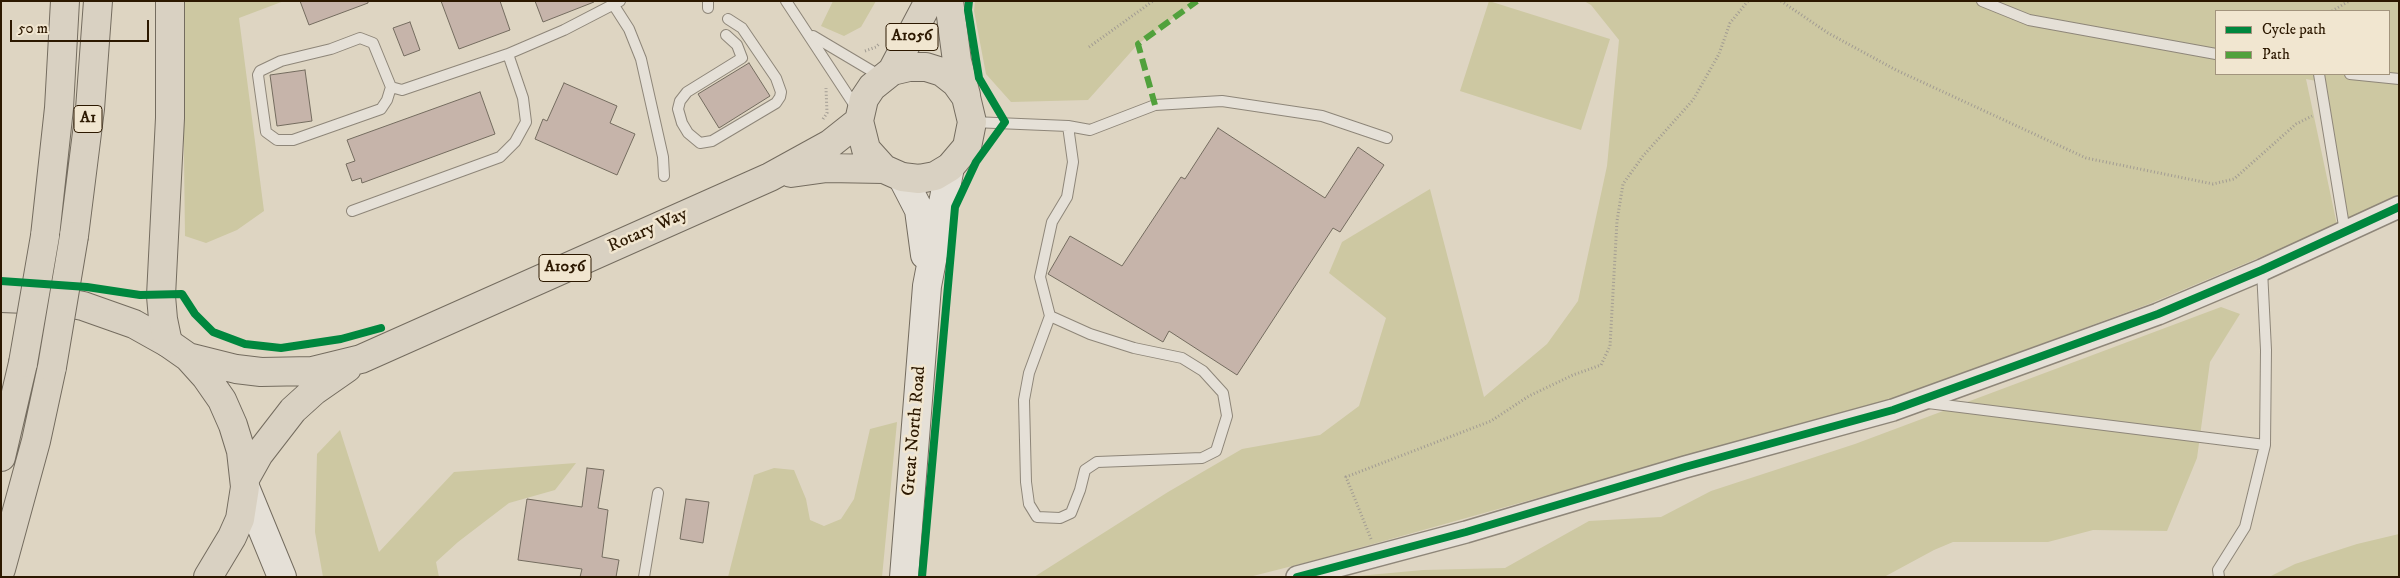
<!DOCTYPE html>
<style>
body{margin:0}
#map{position:relative;width:2400px;height:578px;overflow:hidden;background:#ded5c2;font-family:"IM FELL DW Pica",serif}
canvas{display:block}
.frame{position:absolute;inset:0;border:2px solid #2c1800;pointer-events:none}
.legend{position:absolute;left:2215px;top:10px;width:175px;height:65px;box-sizing:border-box;background:#f1e6d0;border:1px solid #a2947d;margin:0;padding:6px 9px;list-style:none;font-size:15px;color:#2c1800}
.legend li{display:flex;align-items:center;gap:10px;height:25px}
.legend b{width:25px;border:1px solid #a2947d}
.scale{position:absolute;left:10px;top:20px;width:139px;height:22px;box-sizing:border-box;border:2px solid #2c1800;border-top:0;padding-left:6px;font-size:15px;line-height:18px;white-space:nowrap;color:#2c1800;-webkit-text-stroke:4px #f1e6d0;paint-order:stroke}
</style>
<div id="map">
<canvas width="2400" height="578"></canvas>
<div class="frame"></div>
<ul class="legend">
<li><b style="height:6px;background:#00873e"></b>Cycle path</li>
<li><b style="height:6px;background:#51a13c"></b>Path</li>
</ul>
<div class="scale">50 m</div>
</div>
<script>
const ctx = document.querySelector('canvas').getContext('2d');
ctx.lineJoin = 'round';
function fill(path, color) { ctx.fillStyle = color; ctx.fill(path, 'evenodd'); }
const toPath = rows => new Path2D(rows.map(r => 'M' + r).join(''));
function trace(path, color, width, dash) { ctx.strokeStyle = color; ctx.lineWidth = width; ctx.lineCap = dash ? 'butt' : 'round'; ctx.setLineDash(dash || []); ctx.stroke(path); }
function write(font, color, halo, rows, align = 'center') {
  ctx.font = font + ' "IM FELL DW Pica",serif'; ctx.lineWidth = 5; ctx.setLineDash([]); ctx.textBaseline = 'middle'; ctx.strokeStyle = halo; ctx.fillStyle = color; for (const [text, x, y, turn = 0] of rows) {
    ctx.save(); ctx.translate(x, y); ctx.rotate((+turn || 0) * Math.PI / 180); ctx.textAlign = isNaN(turn) ? turn : align; if (halo) ctx.strokeText(text, 0, 0); ctx.fillText(text, 0, 0); ctx.restore();
  }
}
const green = toPath([
 [182,1,284,1,239,18,264,211,237,230,206,243,185,236],
 [833,1,876,1,861,27,844,36,821,26],
 [975,1,1197,1,1138,44,1088,100,1011,102,986,74,974,11],
 [1489,1,1610,39,1581,130,1460,91],
 [1584,1,2399,1,2399,199,2349,223,2326,83,2306,79,2337,225,2149,304,1895,398,1316,560,1249,577,1034,577,1168,492,1242,449,1320,435,1359,406,1386,318,1329,273,1342,242,1430,189,1484,397,1547,344,1578,301,1607,166,1619,40,1591,5],
 [2216,11,2389,11,2389,74,2216,74],
 [2221,307,2240,314,2210,362,2197,458,2167,531,2093,530,2048,542,1953,542,1934,550,1884,577,1347,577,1423,570,1505,568,1589,521,1661,517,1711,491,1855,444],
 [897,422,882,577,728,577,754,475,774,468,794,470,806,499,810,520,824,526,841,519,854,499,870,429],
 [340,430,379,552,454,472,576,463,555,490,509,503,458,542,436,562,439,577,323,577,315,532,317,454],
 [2399,534,2399,577,2269,577,2295,564,2357,544]
]);
const building = toPath([
 [300,1,368,1,368,3,309,25,300,1],
 [441,1,500,1,510,30,459,49,441,1],
 [535,1,593,1,594,2,543,22,535,1],
 [410,22,420,50,404,56,393,28,410,22],
 [749,63,770,96,719,128,698,94,749,63],
 [305,70,312,121,277,126,270,75,305,70],
 [564,83,617,106,610,123,635,134,617,175,535,139,543,119,547,121,564,83],
 [480,92,495,134,362,183,361,178,352,181,346,164,355,161,347,140,480,92],
 [1218,128,1325,198,1358,147,1384,165,1340,232,1333,228,1237,375,1169,331,1163,342,1048,274,1070,236,1122,266,1181,177,1185,179,1218,128],
 [587,468,604,470,598,508,608,510,602,557,619,560,616,577,580,577,582,569,518,560,527,499,582,507,587,468],
 [686,499,709,502,703,543,680,539,686,499]
]);
const path = toPath([
 [1781,1,1828,33,1896,70,2086,158,2213,184,2234,179,2296,124,2312,116],
 [2332,11,2349,1],
 [1089,47,1153,1],
 [865,51,876,47,879,44],
 [823,119,827,113,826,88],
 [1371,539,1346,477,1491,421,1529,396,1573,375,1601,365,1610,346,1617,221,1623,184,1643,156,1693,100,1719,54,1730,23,1748,1]
]);
const service = toPath([
 [786,1,857,109],
 [1982,1,2029,20,2216,54],
 [613,4,629,29,641,59,663,157,664,176],
 [708,8,708,1],
 [726,35,737,45,742,58,687,92,680,101,678,109,682,123,688,133,700,143,712,141,776,103,780,97,781,92,776,78,742,28,728,19],
 [813,36,882,77],
 [2319,74,2345,232],
 [2350,74,2399,79],
 [391,87,387,100,381,109,293,140,277,140,266,132,258,75,260,71,281,61,331,49,360,38,373,43,391,87,402,90,508,54,564,30,620,1],
 [973,122,1068,126,1090,130,1155,105,1222,101,1322,116,1387,138],
 [352,211,500,157,515,142,526,122,523,98,508,54],
 [1050,316,1029,373,1024,400,1026,482,1029,504,1037,517,1060,518,1071,513,1080,490,1085,470,1097,462,1202,458,1216,451,1227,416,1223,393,1203,371,1182,358,1134,348,1090,334,1050,316,1040,277,1052,222,1067,197,1073,162,1068,126],
 [1928,403,2265,445],
 [644,577,658,493],
 [2219,577,2218,570,2245,527,2265,445,2266,350,2262,270]
]);
const minor = toPath([
 [1297,577,1466,532,1685,467,1893,410,2158,314,2262,270,2399,207]
]);
const secondary = toPath([
 [902,177,919,210,925,255],
 [245,487,282,577],
 [904,577,927,286,950,167]
]);
const primary = toPath([
 [949,1,957,61,966,95],
 [892,71,909,67,926,67,942,72,956,83,966,97,972,122,967,147,950,167,935,176,919,179,902,177,884,169,866,149,859,121,864,99,872,87,892,71,929,1],
 [791,173,827,168,884,169],
 [1,298,52,300,83,306,134,324,168,343,188,357,206,377,222,400,233,425,241,451,245,487,240,519,232,537,208,577],
 [188,357,236,369,261,372,312,371,361,359,770,177,830,144,859,121],
 [245,479,259,454,293,410,314,391,347,368]
]);
const trunk = toPath([
 [45,236,59,108,65,1],
 [74,236,90,109,98,1],
 [168,343,163,319,161,296,170,118,170,1],
 [1,457,23,363],
 [1,569,36,441,52,367]
]);
const trunkBridge = toPath([
 [23,363,45,236],
 [52,367,74,236]
]);
const quiet = toPath([
 [1155,105,1138,44,1197,1]
]);
const cycleway = toPath([
 [1,281,87,287,140,295,182,294,195,314,213,332,245,344,281,348,341,339,381,328],
 [922,577,955,207,976,162,1005,122,979,78,968,10,969,1],
 [1297,577,1466,532,1685,467,1893,410,2158,314,2262,270,2399,207]
]);
const shields = [
 [912,37,52],
 [88,119,28],
 [565,268,52]
];
const shieldNames = [
 ["A1056",912,37],
 ["A1",88,119],
 ["A1056",565,268]
];
const streetNames = [
 ["Rotary Way",648,231,-24],
 ["Great North Road",915,431,-85]
];
fill(green, '#cdc8a2');
fill(building, '#c6b4aa');
trace(building, '#746c5f', 1);
trace(service, '#8e8679', 12);
trace(minor, '#8e8679', 24);
trace(secondary, '#746c5f', 30);
trace(primary, '#746c5f', 30);
trace(trunk, '#746c5f', 30);
trace(path, '#a19b92', 3, [1, 2.5]);
trace(service, '#e5e0d7', 10);
trace(minor, '#e5e0d7', 21);
trace(secondary, '#e5e0d7', 28);
trace(primary, '#d9d1c2', 28);
trace(trunk, '#d9d1c2', 28);
trace(trunkBridge, '#746c5f', 30, []);
trace(trunkBridge, '#d9d1c2', 28);
trace(quiet, '#51a13c', 6, [12, 6]);
trace(cycleway, '#00873e', 8);
for (const [x, y, w] of shields) { const box = new Path2D(); box.roundRect(x - w / 2, y - 13.5, w, 27, 4); ctx.fillStyle = '#f1e6d0'; ctx.fill(box); trace(box, '#2c1800', 1); }
write('bold 16px', '#2c1800', null, shieldNames);
write('18px', '#2c1800', '#f1e6d0', streetNames);
</script>
